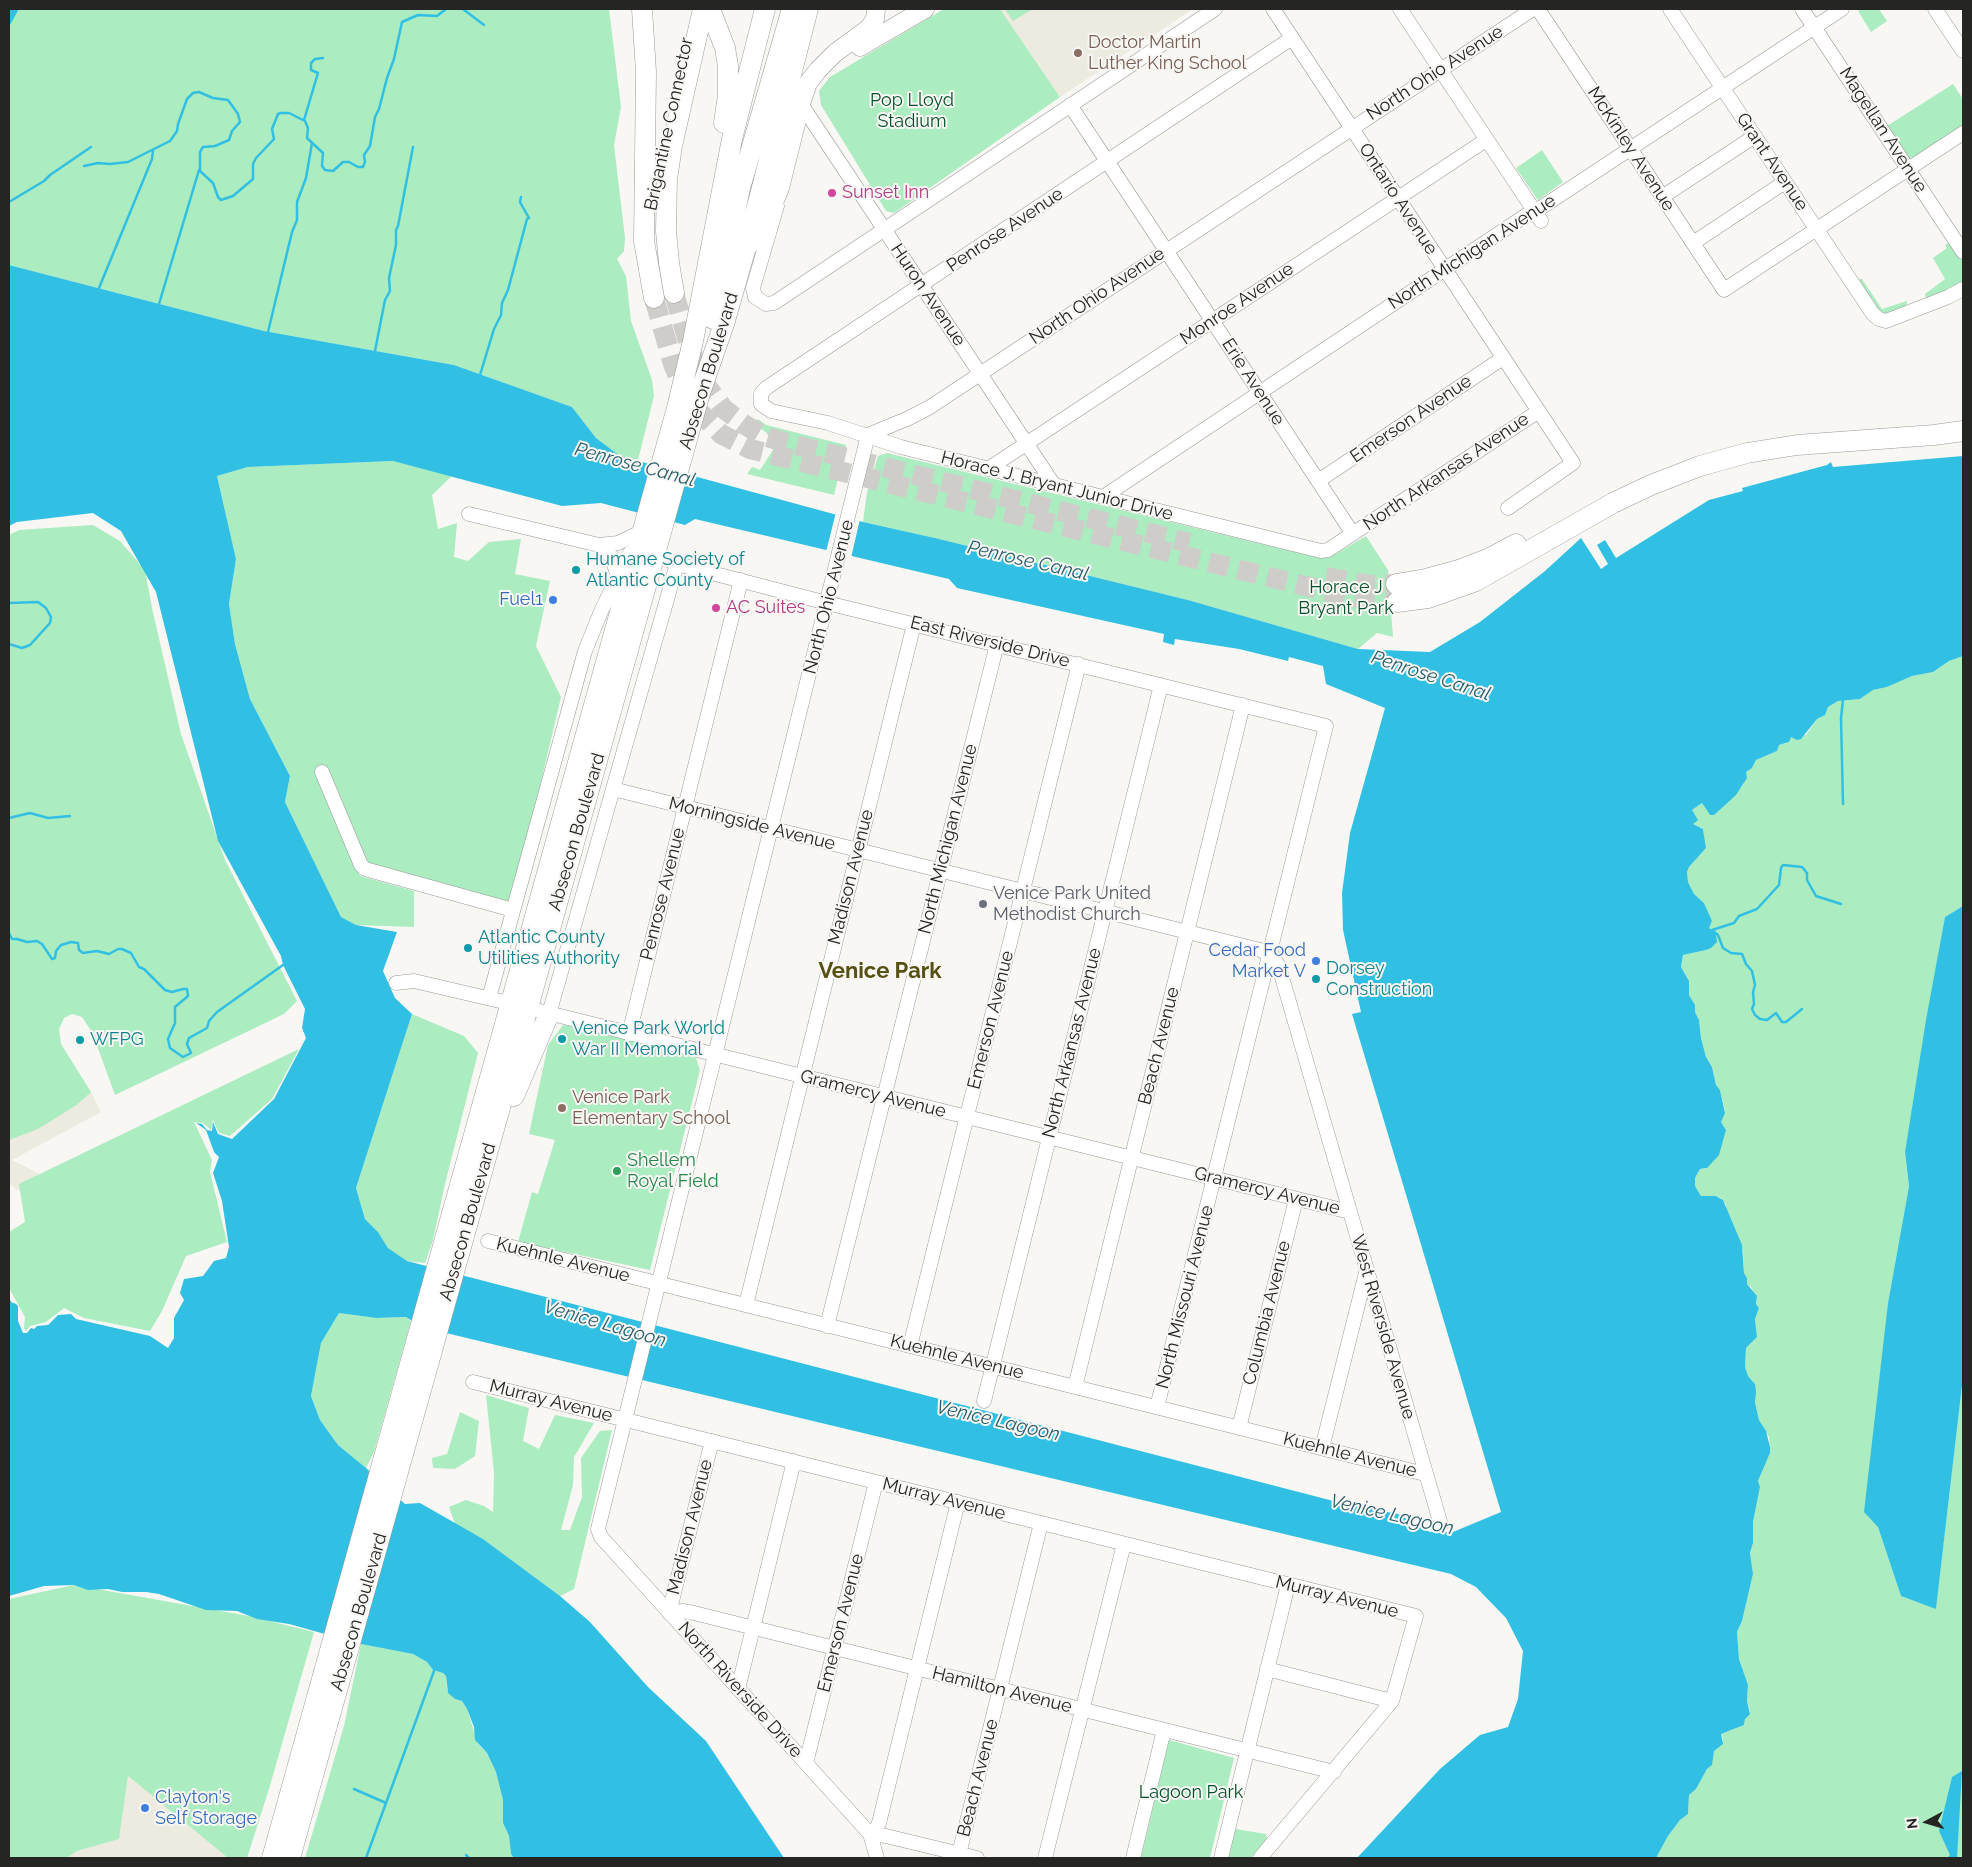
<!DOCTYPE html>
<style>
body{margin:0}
#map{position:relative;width:1972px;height:1867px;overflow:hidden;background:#f8f7f4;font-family:Raleway,sans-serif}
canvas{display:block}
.frame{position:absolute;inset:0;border:10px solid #252524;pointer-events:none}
.north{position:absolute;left:1902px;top:1797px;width:50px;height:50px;-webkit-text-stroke:4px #f8f7f4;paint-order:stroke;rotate:264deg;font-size:14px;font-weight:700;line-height:20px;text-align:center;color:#252524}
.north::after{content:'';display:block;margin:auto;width:18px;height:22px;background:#252524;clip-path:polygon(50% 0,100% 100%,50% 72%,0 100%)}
</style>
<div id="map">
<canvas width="1972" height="1867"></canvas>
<div class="frame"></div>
<div class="north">N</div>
</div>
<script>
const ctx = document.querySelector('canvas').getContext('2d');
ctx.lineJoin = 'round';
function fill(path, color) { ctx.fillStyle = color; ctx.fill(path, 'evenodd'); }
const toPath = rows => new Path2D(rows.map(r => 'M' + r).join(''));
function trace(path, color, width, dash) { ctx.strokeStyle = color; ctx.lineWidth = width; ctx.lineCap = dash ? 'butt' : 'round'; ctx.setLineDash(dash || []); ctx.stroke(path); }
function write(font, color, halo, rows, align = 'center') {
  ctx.font = font + ' Raleway,sans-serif'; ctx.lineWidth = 4; ctx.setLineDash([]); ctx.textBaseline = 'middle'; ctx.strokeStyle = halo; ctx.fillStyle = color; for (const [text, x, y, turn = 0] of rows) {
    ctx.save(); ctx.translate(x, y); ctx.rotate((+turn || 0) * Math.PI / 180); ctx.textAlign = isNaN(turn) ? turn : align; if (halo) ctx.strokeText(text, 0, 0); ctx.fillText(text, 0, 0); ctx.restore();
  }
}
const built = toPath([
 [1000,9,1193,9,1060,97],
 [91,1092,101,1112,12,1160,171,1239,150,1267,16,1189,9,1182,9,1120,78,1104],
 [128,1776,228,1858,67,1858,77,1851,119,1839]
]);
const green = toPath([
 [19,9,609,9,621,107,614,145,625,238,624,251,617,259,626,276,631,321,652,380,654,396,638,460,620,456,596,438,572,407,454,365,264,331,9,265,9,27],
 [944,9,1000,9,1060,97,894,213,886,211,821,105,819,91,830,77],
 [1005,9,1031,9,1031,10,1013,21],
 [1862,9,1879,9,1887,21,1871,32,1858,11],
 [1953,84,1963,99,1963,126,1916,157,1908,158,1887,126],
 [1542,150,1563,182,1538,200,1516,168],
 [1949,243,1963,261,1963,286,1926,299,1925,294,1945,279,1933,258,1947,248,1945,245],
 [1859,279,1862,279,1882,309,1907,301,1906,308,1889,316,1880,314],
 [758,419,766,425,846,445,834,495,747,474,752,467,760,470,773,450,767,433,754,424],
 [887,453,1315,557,1334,555,1366,536,1388,570,1393,637,1377,633,1358,649,1188,600,935,538,863,522,867,492,878,456],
 [393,461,452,476,432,495,438,529,457,523,454,557,468,561,489,542,521,539,515,574,550,581,536,646,561,697,531,824,508,902,368,866,330,772,319,770,360,876,414,891,414,927,356,925,341,917,285,802,290,776,250,699,235,644,229,604,236,559,217,476,248,467],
 [93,525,120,541,145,570,152,608,181,734,225,860,297,1001,284,1014,115,1095,92,1032,82,1017,72,1014,64,1018,59,1029,61,1044,91,1092,78,1104,38,1129,9,1140,9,535,19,530],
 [1963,656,1963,906,1945,917,1905,1152,1909,1186,1888,1303,1878,1527,1901,1596,1936,1608,1963,1377,1963,1858,1656,1858,1668,1836,1680,1820,1688,1814,1689,1795,1696,1789,1707,1769,1711,1766,1714,1750,1717,1749,1723,1739,1721,1734,1744,1725,1745,1719,1750,1711,1747,1701,1748,1685,1739,1659,1737,1632,1742,1621,1753,1574,1750,1554,1753,1543,1753,1522,1760,1487,1758,1481,1770,1453,1769,1437,1759,1420,1755,1402,1755,1384,1748,1376,1745,1367,1746,1348,1757,1337,1755,1319,1759,1308,1756,1304,1757,1298,1751,1287,1747,1284,1747,1278,1744,1273,1743,1251,1726,1211,1726,1205,1721,1198,1716,1196,1701,1196,1695,1186,1695,1178,1700,1169,1705,1169,1726,1130,1721,1122,1725,1110,1720,1090,1716,1085,1712,1067,1706,1057,1701,1038,1699,1020,1695,1012,1695,1005,1689,995,1689,981,1681,967,1683,955,1706,950,1709,926,1712,922,1704,903,1694,894,1688,882,1687,872,1689,867,1706,848,1703,829,1693,824,1692,810,1702,803,1710,815,1714,815,1739,790,1743,785,1746,772,1752,768,1756,760,1777,751,1779,745,1787,743,1791,737,1806,735,1817,719,1823,716,1828,707,1838,701,1860,699,1873,690,1887,687,1912,676,1933,672,1949,661],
 [412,1014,464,1036,478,1053,445,1184,433,1240,425,1263,407,1261,388,1248,378,1232,365,1219,356,1188],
 [563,1025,578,1027,696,1058,700,1070,650,1270,518,1242,532,1192,538,1194,555,1140,529,1134,548,1045],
 [299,1049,272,1099,230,1136,219,1133,213,1120,211,1130,203,1123,194,1122,212,1160,210,1172,227,1242,186,1256,162,1311,150,1331,84,1318,64,1308,46,1322,30,1326,26,1331,24,1328,25,1317,9,1288,9,1232,25,1222,19,1184],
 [339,1313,376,1318,406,1317,411,1321,374,1452,366,1468,338,1445,320,1420,311,1396,321,1343],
 [486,1395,529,1408,523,1441,539,1449,555,1415,594,1423,574,1457,573,1485,561,1530,570,1530,582,1497,581,1458,600,1431,612,1430,574,1589,560,1596,483,1539,455,1524,449,1507,466,1500,484,1506,493,1512,494,1473],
 [460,1412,479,1421,475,1456,455,1469,433,1468,432,1458,447,1454],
 [74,1585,249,1616,314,1632,269,1789,247,1858,228,1858,128,1776,119,1839,77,1851,67,1858,9,1858,9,1599],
 [361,1644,413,1654,427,1662,433,1670,443,1673,446,1676,447,1690,455,1699,462,1701,467,1709,478,1744,487,1753,496,1772,503,1800,503,1823,509,1836,511,1854,514,1858,305,1858,344,1726],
 [1169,1740,1234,1758,1210,1858,1141,1858],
 [1235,1829,1266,1834,1267,1839,1251,1858,1227,1858]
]);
const water = toPath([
 [9,9,19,9,9,27],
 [9,265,264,331,454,365,572,407,596,438,620,456,863,522,935,538,1188,600,1358,649,1430,652,1480,622,1545,571,1581,538,1601,569,1608,564,1597,545,1605,540,1616,558,1709,500,1743,491,1742,488,1827,465,1831,462,1833,467,1963,456,1963,656,1949,661,1933,672,1912,676,1887,687,1873,690,1860,699,1838,701,1828,707,1825,715,1817,719,1801,739,1797,740,1791,737,1789,742,1779,745,1777,751,1756,760,1752,768,1746,772,1747,778,1736,795,1714,815,1710,815,1702,803,1692,810,1698,820,1693,824,1703,829,1706,848,1689,867,1687,872,1688,882,1694,894,1704,903,1712,921,1709,928,1716,934,1717,942,1711,948,1706,950,1683,955,1681,967,1689,981,1689,995,1695,1005,1695,1012,1699,1020,1701,1038,1706,1057,1712,1067,1716,1085,1720,1090,1725,1113,1721,1122,1726,1130,1719,1155,1707,1168,1700,1169,1695,1178,1695,1186,1701,1196,1716,1196,1723,1200,1742,1245,1744,1273,1747,1278,1747,1284,1757,1296,1756,1304,1759,1308,1755,1319,1757,1337,1746,1348,1745,1367,1748,1376,1755,1384,1756,1392,1755,1402,1759,1420,1766,1431,1770,1447,1770,1453,1758,1481,1760,1487,1753,1522,1753,1543,1750,1553,1753,1574,1742,1621,1737,1632,1739,1659,1748,1685,1747,1701,1750,1714,1745,1719,1744,1725,1721,1734,1723,1744,1714,1751,1712,1765,1707,1769,1696,1789,1689,1795,1688,1814,1680,1820,1668,1836,1656,1858,1357,1858,1440,1769,1480,1735,1508,1727,1518,1699,1523,1651,1506,1618,1476,1587,1451,1574,421,1327,406,1317,376,1318,339,1313,321,1343,311,1396,320,1420,338,1445,366,1468,405,1504,420,1503,483,1539,560,1596,590,1622,648,1687,706,1741,784,1858,514,1858,511,1854,509,1836,503,1823,503,1800,496,1772,487,1753,475,1740,474,1727,467,1709,462,1701,455,1699,448,1693,446,1676,443,1673,433,1670,427,1662,413,1654,361,1644,289,1624,257,1619,237,1611,206,1610,159,1594,146,1592,122,1592,108,1589,88,1590,74,1585,44,1586,9,1596,9,1296,11,1302,16,1304,18,1306,18,1321,23,1333,27,1333,31,1328,34,1329,37,1326,48,1325,58,1315,71,1314,76,1319,150,1336,168,1348,174,1338,174,1318,184,1300,180,1293,184,1279,203,1276,214,1261,226,1258,229,1247,222,1201,213,1173,219,1157,214,1152,206,1130,196,1123,202,1124,207,1130,212,1131,213,1122,218,1134,232,1139,274,1099,306,1038,302,1028,305,1009,283,965,281,956,218,841,156,592,121,531,93,513,17,522,9,526],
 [393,461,562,506,601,503,685,525,695,519,949,579,957,588,1164,634,1163,642,1174,645,1175,639,1239,649,1288,661,1289,657,1323,666,1326,684,1385,708,1350,833,1342,893,1343,930,1361,1012,1352,1014,1501,1512,1453,1532,1430,1532,1398,1514,1345,1504,407,1261,388,1248,378,1232,365,1219,356,1188,412,1014,395,998,383,971,397,932,356,925,341,917,285,802,290,776,250,699,235,644,229,604,236,559,217,476,248,467],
 [1963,906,1963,1377,1936,1609,1901,1596,1878,1527,1864,1512,1888,1303,1909,1186,1905,1152,1926,1020,1945,917],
 [1962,1771,1957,1858,1947,1858,1950,1855,1939,1831,1952,1777]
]);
const pier = toPath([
 [836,512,860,519,851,558,826,552]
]);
const stream = toPath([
 [463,9,484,25],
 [304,120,318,73,311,70,311,63,315,59,323,58],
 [84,166,98,163,110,164,128,162,170,141,177,131,178,124,187,99,193,93,199,92,213,98,228,100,238,114,240,122,232,131,229,140,215,146,203,147,200,152,200,171,213,183,218,197,221,200,233,196,253,179,253,164,256,158,274,139,272,129,278,114,281,113,289,113,305,121,308,128,307,138,323,153,322,166,325,170,333,171,343,162,349,162,358,167,363,167,365,162,364,155,370,146,375,117,379,109,387,78,394,59,402,22,418,15,437,16,446,9],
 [9,202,44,181,50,175,91,147],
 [99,288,152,159,153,150],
 [159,304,199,170],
 [268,332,292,232,297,220,297,202,306,178,312,143],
 [375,351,385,300,390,291,389,278,396,245,396,230,398,226,413,147],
 [480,375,494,329,501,315,502,303,508,290,527,219,529,218,520,202,521,197],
 [9,603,38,602,46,608,51,617,50,623,30,645,22,648,9,644],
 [1843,700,1841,718,1843,804],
 [9,818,30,813,48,818,70,816],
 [1712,930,1734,923,1739,916,1757,909,1779,885,1781,868,1783,865,1802,867,1807,873,1807,880,1816,896,1841,904],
 [1713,931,1718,935,1723,948,1731,953,1742,954,1746,964,1752,971,1755,985,1753,992,1754,1004,1752,1009,1755,1015,1760,1019,1767,1020,1776,1013,1782,1022,1786,1022,1802,1009],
 [9,933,12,939,17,939,27,942,37,941,42,944,52,959,55,958,56,951,61,945,71,942,78,943,79,950,83,953,97,951,109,954,118,949,122,949,131,953,139,967,144,969,165,990,172,992,183,989,187,989,188,996,175,1007,175,1023,168,1039,170,1048,183,1057,191,1053,187,1044,189,1038,207,1028,209,1021,217,1012,283,965],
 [354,1789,386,1803],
 [466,1855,469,1858],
 [366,1858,434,1671]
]);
const highwayTunnel = toPath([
 [674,293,691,352,706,385,724,409,745,425,764,436,787,443,1189,543],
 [654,298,673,364,680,381,694,406,721,434,750,449,1342,595,1369,600,1397,602],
 [1326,577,1370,585,1396,584]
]);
const minor = toPath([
 [1273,9,1573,463,1508,508],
 [1400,9,1541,221],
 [1538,9,1724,290,1963,133],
 [1670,9,1873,314,1879,319,1886,321,1948,297,1963,289],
 [1802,9,1963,252],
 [1935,9,1963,51],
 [1292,38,766,388,761,394,761,404,771,411,828,423,901,447,1321,551,1328,550,1539,411],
 [801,104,1054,485],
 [1070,105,1353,534],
 [1662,197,1755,136],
 [777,206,753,288,755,297,766,304,774,303,1215,9],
 [1693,243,1785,182],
 [988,469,1486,140],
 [1318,481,1503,358],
 [1103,497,1525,216,1542,207,1842,9],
 [469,514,599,545,618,543,643,531],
 [599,545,611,556,618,576],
 [655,553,677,564,827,603,1326,726,1157,1407],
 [322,772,361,865,365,869,513,910],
 [613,789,1260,950,1273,956,1279,967,1441,1525],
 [396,983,414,981,517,1005],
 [489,998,585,651,602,609,630,553],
 [540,1011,1350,1212],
 [549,1014,677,564],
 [629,1034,741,580],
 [488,1241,1425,1474],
 [746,1305,914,624],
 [827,1326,997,644],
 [910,1346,1079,664],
 [473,1382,1416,1616,1392,1701,1260,1858],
 [1075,1387,1243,705],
 [984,1401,1161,685],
 [1239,1428,1296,1199],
 [712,1441,669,1613,683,1611,694,1613,1334,1772],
 [1322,1448,1367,1269],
 [1267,1669,1392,1701],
 [738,1689,794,1461],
 [806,1763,876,1482],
 [872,1838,879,1823,958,1502],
 [872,1838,879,1835,886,1836,977,1858],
 [877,1858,870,1834,601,1537,598,1529,868,435,909,418,930,407,1533,9],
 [958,1858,1041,1523],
 [1045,1858,1124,1544],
 [1133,1858,1164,1730],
 [1221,1858,1288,1585]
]);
const major = toPath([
 [860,47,925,9],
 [751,244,770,212,780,188,801,104,808,83,818,70,835,53,869,28,875,19,876,9]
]);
const highway = toPath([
 [642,9,646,72,644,241,654,298],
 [710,9,725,48,728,66,728,95,724,123],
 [674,293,669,263,666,231,667,179,672,146,703,9],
 [713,319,740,188,792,9],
 [1396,584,1426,579,1459,570,1490,558,1516,544],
 [1397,602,1428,598,1476,581,1613,503,1651,485,1700,466,1747,453,1797,445,1934,435,1963,431],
 [514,1096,549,1014],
 [272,1858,677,408,693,341,732,139,765,9],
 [290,1858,700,393,724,324,752,226,808,9]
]);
const markers = [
 [1078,53,5,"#8d6e63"],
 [832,193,5,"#d1479c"],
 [576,570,5,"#0f9aa8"],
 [553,600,5,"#3f7fe0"],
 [716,608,5,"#d1479c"],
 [983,904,5,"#6b7280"],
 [468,948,5,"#0f9aa8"],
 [1316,961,5,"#3f7fe0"],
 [1316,979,5,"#0f9aa8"],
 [562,1039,5,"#0f9aa8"],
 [80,1040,5,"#0f9aa8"],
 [562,1108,5,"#8d6e63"],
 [617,1171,5,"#2e9e5b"],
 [145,1808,5,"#3f7fe0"]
];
const educationNames = [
 ["Doctor Martin",1088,43],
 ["Luther King School",1088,64],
 ["Venice Park",572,1098],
 ["Elementary School",572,1119]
];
const streetNames = [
 ["North Ohio Avenue",1435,73,-33],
 ["Brigantine Connector",669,124,-78],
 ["Magellan Avenue",1883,130,57],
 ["McKinley Avenue",1631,149,57],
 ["Grant Avenue",1772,162,56],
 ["Ontario Avenue",1398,199,57],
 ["Penrose Avenue",1005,230,-34],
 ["North Michigan Avenue",1472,252,-33],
 ["Huron Avenue",928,295,56],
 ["North Ohio Avenue",1097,296,-34],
 ["Monroe Avenue",1237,304,-34],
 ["Absecon Boulevard",709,371,-73],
 ["Erie Avenue",1253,382,57],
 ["Emerson Avenue",1411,419,-34],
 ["North Arkansas Avenue",1446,472,-34],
 ["Horace J. Bryant Junior Drive",1057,486,14],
 ["North Ohio Avenue",829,597,-76],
 ["East Riverside Drive",990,642,14],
 ["Morningside Avenue",752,824,14],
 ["Absecon Boulevard",577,832,-74],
 ["North Michigan Avenue",948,839,-76],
 ["Madison Avenue",851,877,-76],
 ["Penrose Avenue",663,894,-76],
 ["Emerson Avenue",991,1020,-76],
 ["North Arkansas Avenue",1072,1043,-76],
 ["Beach Avenue",1159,1046,-76],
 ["Gramercy Avenue",873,1094,14],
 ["Gramercy Avenue",1267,1191,14],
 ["Absecon Boulevard",468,1222,-74],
 ["Kuehnle Avenue",563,1260,14],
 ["North Missouri Avenue",1185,1297,-76],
 ["Columbia Avenue",1267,1313,-76],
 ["West Riverside Avenue",1383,1327,74],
 ["Kuehnle Avenue",957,1357,14],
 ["Murray Avenue",551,1401,14],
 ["Kuehnle Avenue",1350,1455,14],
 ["Murray Avenue",944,1499,14],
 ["Madison Avenue",690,1527,-76],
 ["Murray Avenue",1337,1597,14],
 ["Absecon Boulevard",359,1612,-74],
 ["Emerson Avenue",841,1623,-76],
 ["North Riverside Drive",740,1690,48],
 ["Hamilton Avenue",1002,1690,14],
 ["Beach Avenue",978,1778,-76]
];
const parkNames = [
 ["Pop Lloyd",912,101],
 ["Stadium",912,122],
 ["Horace J",1346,588],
 ["Bryant Park",1346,609],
 ["Lagoon Park",1191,1793]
];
const hotelNames = [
 ["Sunset Inn",842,193],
 ["AC Suites",726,608]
];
const cultureNames = [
 ["Humane Society of",586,560],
 ["Atlantic County",586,581],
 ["Atlantic County",478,938],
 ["Utilities Authority",478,959],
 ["Dorsey",1326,969],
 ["Construction",1326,990],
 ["Venice Park World",572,1029],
 ["War II Memorial",572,1050],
 ["WFPG",90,1040]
];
const shopNames = [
 ["Fuel1",543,600],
 ["Cedar Food",1306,951],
 ["Market V",1306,972],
 ["Clayton's",155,1798,"left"],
 ["Self Storage",155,1819,"left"]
];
const worshipNames = [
 ["Venice Park United",993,894],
 ["Methodist Church",993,915]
];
const leisureNames = [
 ["Shellem",627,1161],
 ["Royal Field",627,1182]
];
const waterNames = [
 ["Penrose Canal",635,465,15],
 ["Penrose Canal",1028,561,13],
 ["Penrose Canal",1431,676,18],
 ["Venice Lagoon",605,1324,16],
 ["Venice Lagoon",998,1421,13],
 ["Venice Lagoon",1392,1515,13]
];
const districtNames = [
 ["Venice Park",880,971]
];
fill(built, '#edebe0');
fill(green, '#abecc0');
fill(water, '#31c0e3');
fill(pier, '#f8f7f4');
trace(stream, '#31c0e3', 2.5);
trace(highwayTunnel, '#cecdca', 20, [20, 10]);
trace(minor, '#9a9996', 15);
trace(major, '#9a9996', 19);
trace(highway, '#9a9996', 21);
trace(minor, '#fff', 14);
trace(major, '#fff', 18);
trace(highway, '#fff', 20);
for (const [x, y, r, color] of markers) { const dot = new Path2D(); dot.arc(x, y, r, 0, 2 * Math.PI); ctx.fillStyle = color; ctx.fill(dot); trace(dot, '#f8f7f4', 2); }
write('18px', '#785e54', '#f8f7f4', educationNames, 'left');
write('18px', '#252524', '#f8f7f4', streetNames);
write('18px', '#05502b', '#f8f7f4', parkNames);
write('18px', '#b23c85', '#f8f7f4', hotelNames, 'left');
write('18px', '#0d838f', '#f8f7f4', cultureNames, 'left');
write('18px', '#366cbe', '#f8f7f4', shopNames, 'right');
write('18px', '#5b616d', '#f8f7f4', worshipNames, 'left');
write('18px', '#27864d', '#f8f7f4', leisureNames, 'left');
write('italic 19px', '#285e6d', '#f8f7f4', waterNames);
write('bold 22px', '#565013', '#f8f7f4', districtNames);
</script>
